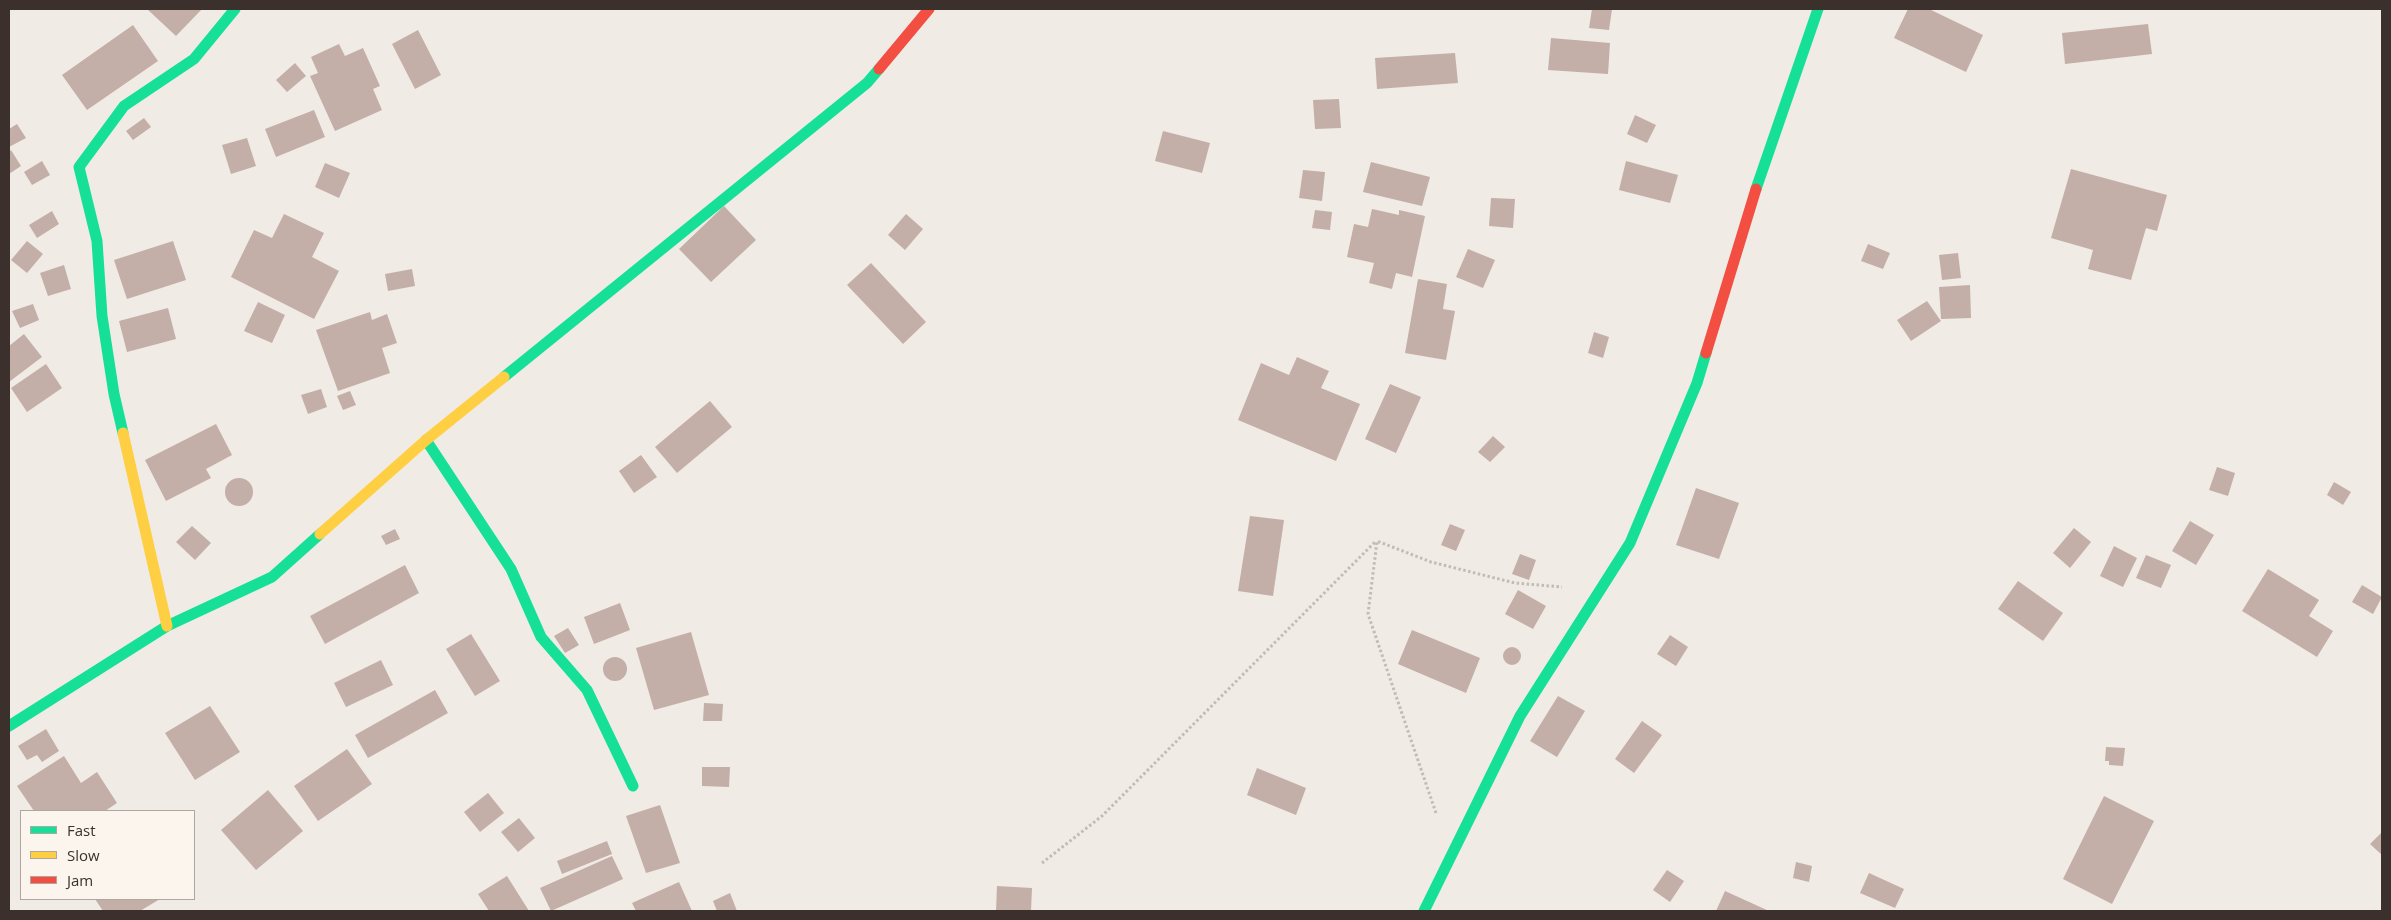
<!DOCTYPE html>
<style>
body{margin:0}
#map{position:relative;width:2391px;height:920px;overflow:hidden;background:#f0ebe5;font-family:"Open Sans",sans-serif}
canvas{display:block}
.frame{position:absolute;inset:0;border:10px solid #3b302b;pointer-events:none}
.legend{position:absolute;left:20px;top:810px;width:175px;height:90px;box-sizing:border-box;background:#fbf5ee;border:1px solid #aea6a0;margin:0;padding:6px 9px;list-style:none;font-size:15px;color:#3b302b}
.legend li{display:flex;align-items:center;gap:10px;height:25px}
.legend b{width:25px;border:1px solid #aea6a0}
</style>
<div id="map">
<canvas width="2391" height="920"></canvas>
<div class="frame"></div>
<ul class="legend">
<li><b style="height:6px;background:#16e098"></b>Fast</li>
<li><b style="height:6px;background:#ffcf43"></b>Slow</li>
<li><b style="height:6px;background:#f24e42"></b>Jam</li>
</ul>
</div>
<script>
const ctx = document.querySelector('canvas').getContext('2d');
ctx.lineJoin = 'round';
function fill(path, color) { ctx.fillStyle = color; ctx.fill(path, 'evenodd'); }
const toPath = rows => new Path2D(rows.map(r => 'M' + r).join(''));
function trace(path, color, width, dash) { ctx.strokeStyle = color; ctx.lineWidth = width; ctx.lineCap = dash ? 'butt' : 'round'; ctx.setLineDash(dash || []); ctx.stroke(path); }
const building = toPath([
 [147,9,202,9,176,36],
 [1592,9,1612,9,1609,30,1589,28],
 [1908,9,1929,9,1983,35,1966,72,1894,38],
 [2148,24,2152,54,2065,64,2062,33],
 [133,25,158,61,87,110,62,75],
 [418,30,441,75,415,89,392,44],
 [1551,38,1610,43,1608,74,1548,70],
 [339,44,345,56,363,48,380,86,373,89,382,110,335,131,310,76,318,73,311,57],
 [1455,53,1458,83,1377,89,1375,58],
 [295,63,306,76,287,92,276,80],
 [1339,99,1341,128,1315,129,1313,100],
 [314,110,325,137,276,157,265,129],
 [1635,115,1656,125,1647,143,1627,134],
 [144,118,151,127,133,140,126,131],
 [17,124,26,138,9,147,9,129],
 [1163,131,1210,143,1202,173,1155,161],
 [247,138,256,166,231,174,222,145],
 [11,150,21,166,9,174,9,152],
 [42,161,50,175,32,185,24,172],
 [1626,161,1678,175,1670,203,1619,190],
 [1371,162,1430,177,1422,206,1363,192],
 [325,163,350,173,339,198,315,187],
 [2071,169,2167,195,2157,231,2146,228,2131,280,2088,269,2093,250,2051,238],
 [1303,170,1325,172,1322,201,1299,198],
 [1491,198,1515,199,1513,228,1489,226],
 [724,206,756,240,711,282,679,249],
 [1372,209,1399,215,1399,210,1425,216,1412,277,1396,273,1392,289,1369,283,1374,263,1347,257,1354,224,1368,227],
 [1315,210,1332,212,1330,230,1312,228],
 [52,211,59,224,37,238,29,225],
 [284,214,324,233,312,257,339,271,314,319,231,277,254,230,272,238],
 [906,214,923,229,905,250,888,235],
 [27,241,43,254,27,273,11,260],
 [173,241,186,280,127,299,114,260],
 [1868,244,1890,253,1883,269,1861,261],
 [1468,249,1495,260,1483,288,1456,277],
 [1958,253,1961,278,1942,280,1939,255],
 [871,263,926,322,903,344,847,285],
 [64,265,71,289,48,296,40,273],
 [412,269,415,286,388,291,385,274],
 [1418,279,1447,284,1443,309,1455,311,1446,360,1405,353],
 [1970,285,1971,318,1941,319,1939,287],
 [1927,301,1941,321,1911,341,1897,320],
 [258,302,285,315,272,343,244,331],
 [33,304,39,320,20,328,12,311],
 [168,308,176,339,127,352,119,321],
 [370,312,372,320,387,314,397,343,382,348,390,373,338,391,316,330],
 [1594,332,1609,337,1603,358,1588,353],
 [24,334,42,357,9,382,9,346],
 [1297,357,1329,371,1321,388,1360,404,1336,461,1238,420,1261,363,1289,375],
 [46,364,62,388,27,412,11,388],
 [1390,384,1421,397,1396,453,1365,439],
 [321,389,327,407,308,414,301,395],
 [350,391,356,405,343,410,337,396],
 [710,401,732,427,677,473,655,447],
 [216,424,232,455,206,469,211,478,166,501,145,460],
 [1493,436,1505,447,1490,462,1478,452],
 [641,455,657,477,634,493,619,471],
 [2217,467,2235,473,2228,496,2209,490],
 '225 492a14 14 0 1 1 28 0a14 14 0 1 1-28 0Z',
 [2334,482,2351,492,2343,505,2327,495],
 [1696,488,1739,503,1719,559,1676,545],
 [1250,516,1284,520,1273,596,1238,591],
 [2190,521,2214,535,2196,565,2172,551],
 [1450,524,1465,530,1456,551,1441,545],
 [192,526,211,543,195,560,176,542],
 [2074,528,2091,542,2070,568,2053,553],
 [395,529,400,539,386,545,381,536],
 [2114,546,2137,558,2123,587,2100,576],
 [1520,554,1536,560,1529,580,1512,574],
 [2146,555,2171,565,2161,588,2136,578],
 [405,565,419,593,325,644,310,616],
 [2268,569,2319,600,2309,616,2333,631,2317,657,2242,611],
 [2018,581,2063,613,2043,641,1998,609],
 [2362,585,2382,597,2373,614,2352,602],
 [1518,590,1546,606,1533,629,1505,614],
 [620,603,630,630,594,644,584,617],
 [568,628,579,645,565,653,554,636],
 [1412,630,1480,658,1466,693,1398,664],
 [691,632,709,695,654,710,636,648],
 [471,634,500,681,475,696,446,649],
 [1670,635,1688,647,1676,666,1657,654],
 '1503 656a9 9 0 1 1 18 0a9 9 0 1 1-18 0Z',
 '603 669a12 12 0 1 1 24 0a12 12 0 1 1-24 0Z',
 [381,660,393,685,346,707,334,683],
 [435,690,448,713,368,758,355,735],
 [1558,696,1585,711,1557,757,1530,741],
 [704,703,723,704,722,721,703,721],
 [210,706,240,752,195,780,165,733],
 [1642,721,1662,735,1634,773,1615,759],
 [46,729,59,751,42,762,37,755,27,760,18,746],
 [2106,747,2125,748,2123,766,2109,765,2109,761,2105,761],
 [347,749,372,784,318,821,294,786],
 [64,756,81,783,97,772,117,803,105,811,34,811,17,786],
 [702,767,730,767,729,787,702,786],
 [1257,768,1306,788,1296,815,1247,795],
 [268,790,303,831,256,870,221,830],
 [488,793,504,813,480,832,464,812],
 [2104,796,2154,821,2112,904,2063,879],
 [660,805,680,863,646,873,626,816],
 [519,818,535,838,518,852,501,832],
 [2382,832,2382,855,2370,844],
 [607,841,612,854,562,874,557,861],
 [612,856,623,879,551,911,540,888],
 [1796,862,1812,866,1809,882,1793,878],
 [1667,870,1684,881,1670,902,1653,890],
 [1869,873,1904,889,1895,908,1860,893],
 [507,876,529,911,489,911,478,894],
 [679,882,692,911,636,911,632,903],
 [997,886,1032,888,1031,911,996,911],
 [1725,891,1769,911,1716,911],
 [730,893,737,911,717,911,713,901],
 [95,899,160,899,140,911,103,911]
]);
const path = toPath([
 [1436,813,1368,614,1377,541,1431,562,1515,583,1562,587],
 [1042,863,1102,816,1376,541]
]);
const fast = toPath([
 [1756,189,1818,9],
 [504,377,867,83,879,69],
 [123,433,114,394,102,316,97,241,79,167,124,106,194,59,235,9],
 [426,440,511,569,541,637,587,690,633,786],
 [9,726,167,626,272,577,320,534],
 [1424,911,1520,716,1630,543,1697,383,1706,353]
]);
const slow = toPath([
 [123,433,167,626],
 [320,534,426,440,504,377]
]);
const jam = toPath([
 [879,69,929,9],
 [1706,353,1756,189]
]);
fill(building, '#c3afa7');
trace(path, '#c2bbb6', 3, [2.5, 2.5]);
trace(fast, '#16e098', 11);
trace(slow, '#ffcf43', 11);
trace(jam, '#f24e42', 11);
</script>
